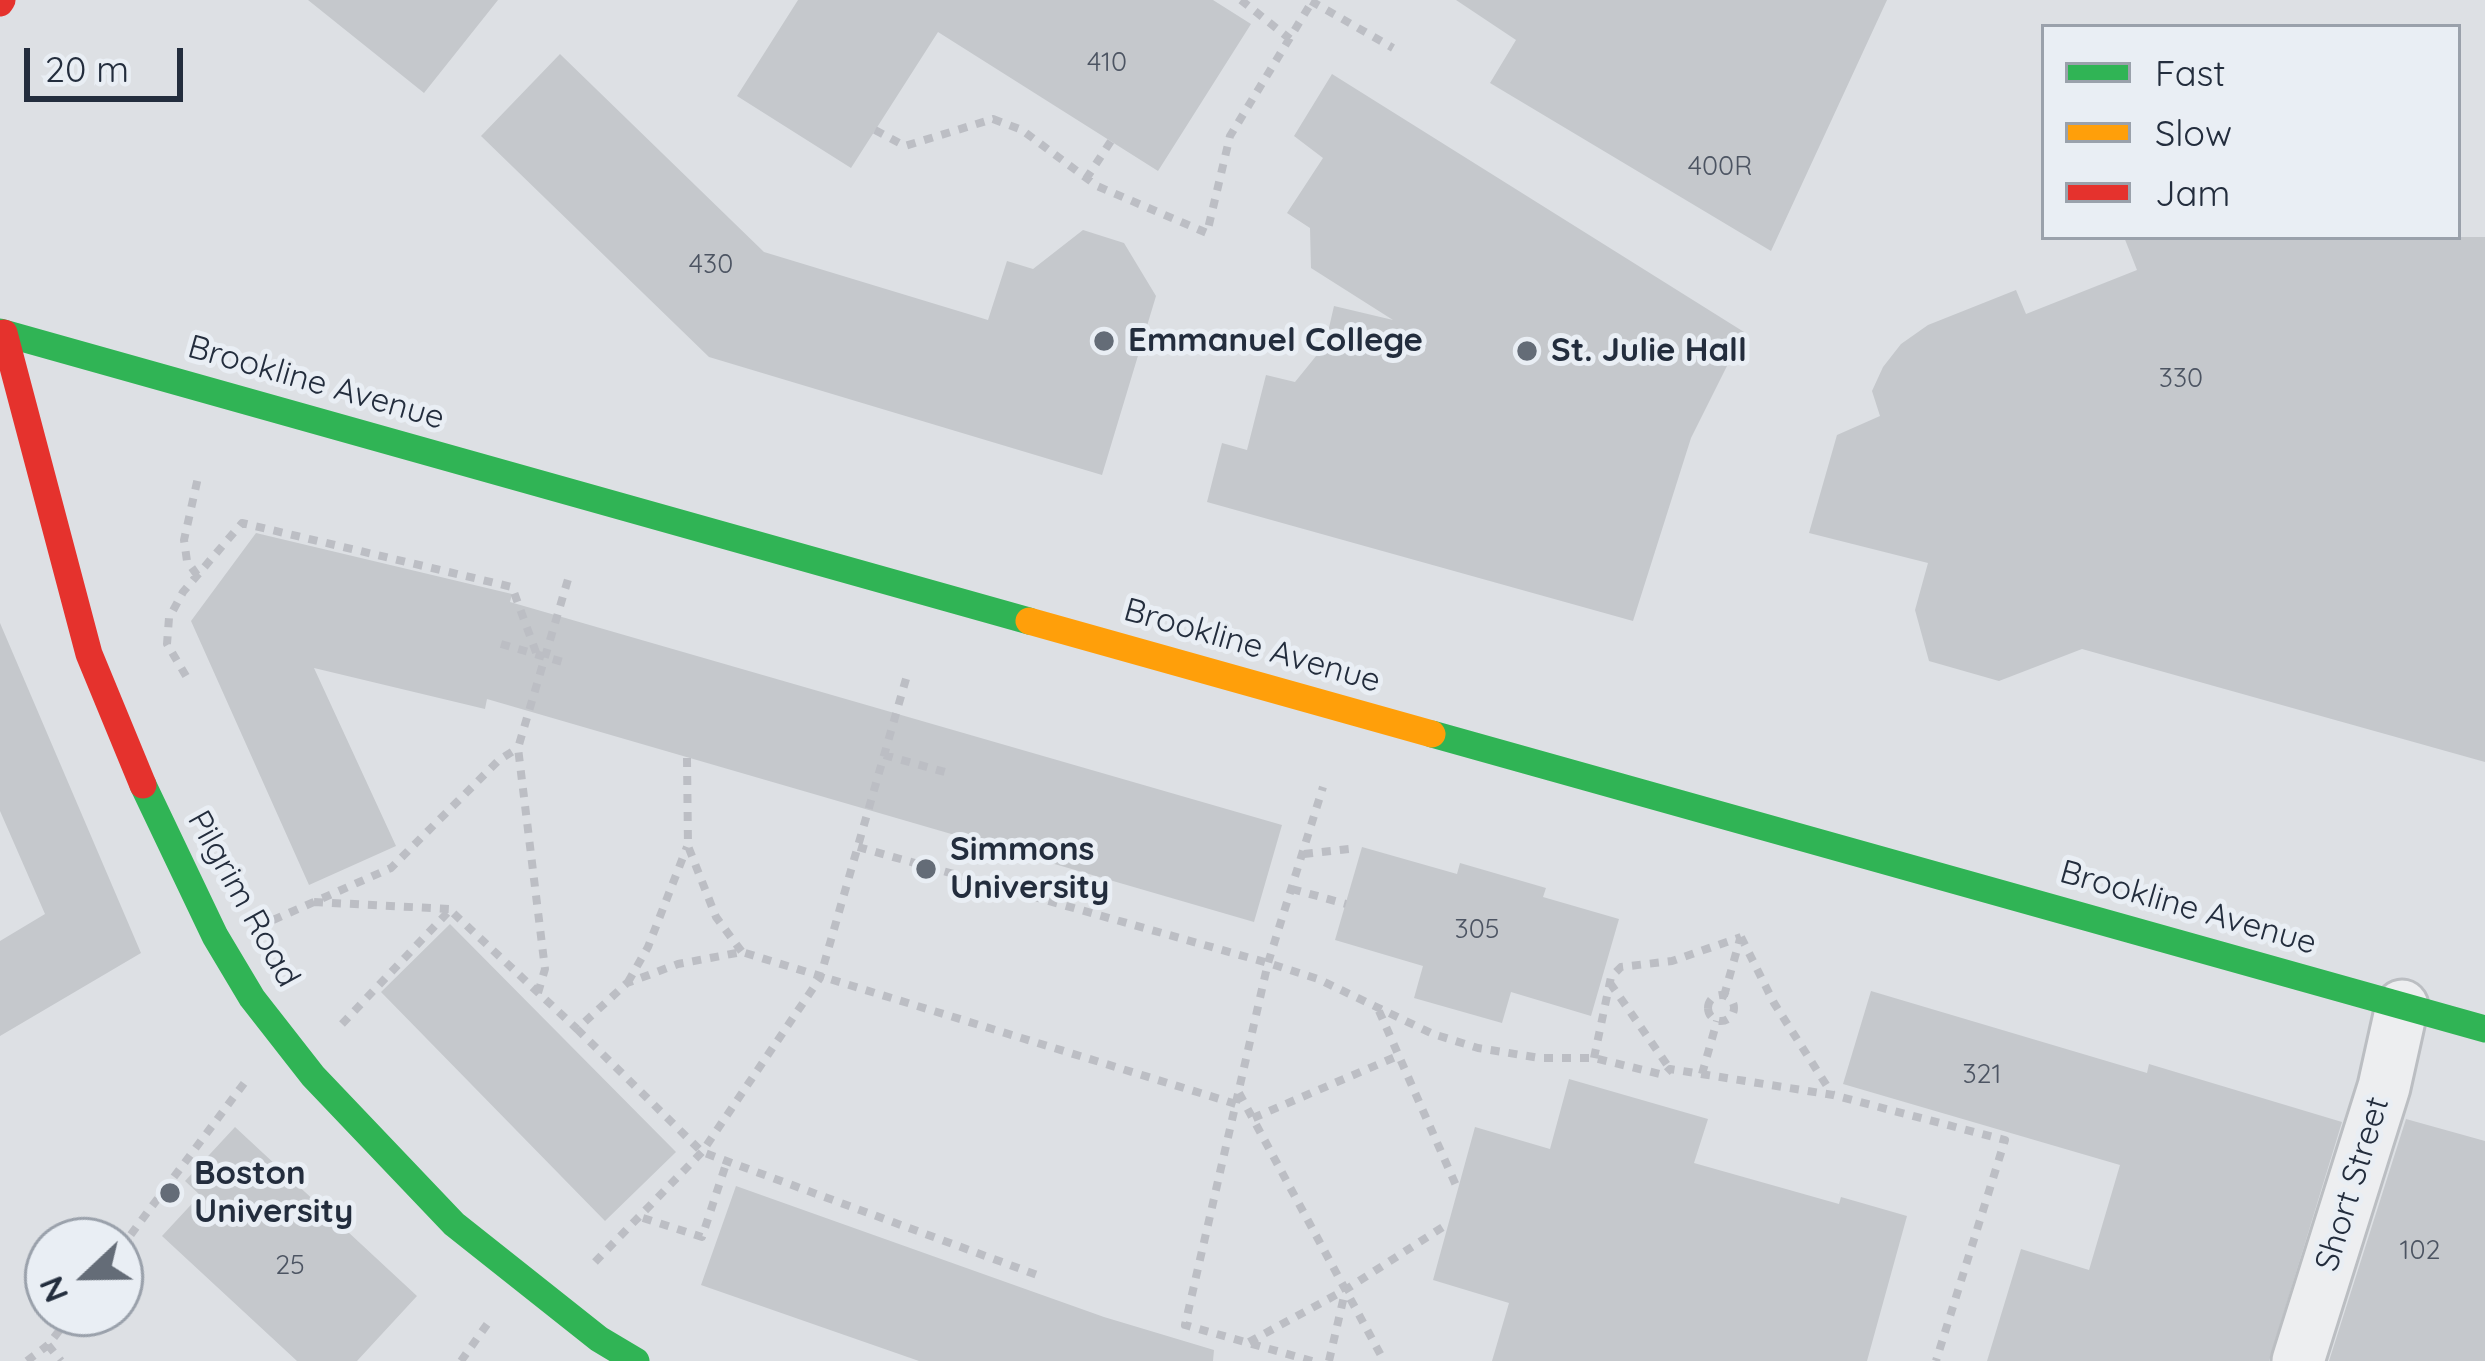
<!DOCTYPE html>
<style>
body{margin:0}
#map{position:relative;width:2485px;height:1361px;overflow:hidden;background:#dde0e4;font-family:Quicksand,sans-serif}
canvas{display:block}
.legend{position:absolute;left:2041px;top:24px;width:420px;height:216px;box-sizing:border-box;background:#e9eef4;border:3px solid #9aa1ab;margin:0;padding:15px 21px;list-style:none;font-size:36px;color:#232d3d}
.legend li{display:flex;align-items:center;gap:24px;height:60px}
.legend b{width:60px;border:3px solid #9aa1ab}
.north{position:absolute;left:24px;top:1217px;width:120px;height:120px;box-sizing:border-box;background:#e9eef4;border:3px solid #9aa1ab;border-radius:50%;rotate:248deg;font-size:33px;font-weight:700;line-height:48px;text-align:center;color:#232d3d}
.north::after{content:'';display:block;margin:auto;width:42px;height:54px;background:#646c77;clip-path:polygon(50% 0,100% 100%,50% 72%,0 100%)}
.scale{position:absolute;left:24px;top:48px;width:159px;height:54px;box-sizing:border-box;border:6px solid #232d3d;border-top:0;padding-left:15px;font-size:36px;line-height:42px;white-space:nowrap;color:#232d3d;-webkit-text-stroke:9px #e9eef4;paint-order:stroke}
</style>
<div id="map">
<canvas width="2485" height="1361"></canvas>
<ul class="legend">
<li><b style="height:15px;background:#30b455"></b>Fast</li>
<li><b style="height:15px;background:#ff9f0a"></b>Slow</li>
<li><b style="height:15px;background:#e5322d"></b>Jam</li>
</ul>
<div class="north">N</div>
<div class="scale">20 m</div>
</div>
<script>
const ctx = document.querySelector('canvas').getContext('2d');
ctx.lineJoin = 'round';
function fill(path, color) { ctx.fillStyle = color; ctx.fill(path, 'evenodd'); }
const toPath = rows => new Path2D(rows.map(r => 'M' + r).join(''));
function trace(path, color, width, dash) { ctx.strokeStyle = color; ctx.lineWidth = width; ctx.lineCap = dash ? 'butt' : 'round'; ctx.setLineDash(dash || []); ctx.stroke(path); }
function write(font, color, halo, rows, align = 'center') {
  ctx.font = font + ' Quicksand,sans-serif'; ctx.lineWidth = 10; ctx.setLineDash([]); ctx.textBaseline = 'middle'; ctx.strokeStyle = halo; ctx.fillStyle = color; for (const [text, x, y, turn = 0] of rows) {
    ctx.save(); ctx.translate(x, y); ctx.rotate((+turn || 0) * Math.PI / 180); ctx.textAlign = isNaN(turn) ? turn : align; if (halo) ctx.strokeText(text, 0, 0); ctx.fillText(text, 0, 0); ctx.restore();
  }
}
const building = toPath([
 [308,0,498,0,424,93],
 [798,0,1213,0,1251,24,1158,171,938,32,851,168,737,96],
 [1456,0,1887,0,1771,251,1490,83,1516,40],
 [560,54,764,252,988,320,1007,261,1033,269,1083,230,1124,243,1156,296,1102,475,709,357,481,136],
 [1332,74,1744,332,1691,438,1633,621,1207,502,1222,443,1247,450,1266,375,1295,382,1325,345,1334,306,1393,320,1311,268,1310,228,1287,213,1323,158,1294,136],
 [2124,237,2485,237,2485,762,2082,649,1999,681,1929,661,1915,610,1928,563,1809,533,1837,435,1880,416,1872,391,1883,367,1901,344,1928,325,2016,290,2026,314,2137,270],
 [256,533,512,594,510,602,1282,825,1254,922,487,699,485,709,314,668,396,846,309,885,191,621],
 [0,623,141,953,0,1036,0,941,45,914,0,811],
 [1362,847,1457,874,1460,863,1546,888,1543,897,1619,919,1591,1016,1511,992,1502,1023,1414,998,1423,966,1335,940],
 [450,924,676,1152,605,1221,381,992],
 [1871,991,2147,1073,2149,1064,2342,1122,2269,1361,1987,1361,2021,1249,2089,1270,2120,1165,1843,1084],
 [1569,1079,1708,1119,1694,1163,1839,1204,1841,1197,1907,1216,1867,1361,1492,1361,1509,1303,1433,1280,1475,1127,1550,1149],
 [2406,1119,2485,1141,2485,1361,2329,1361],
 [235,1127,417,1296,357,1361,297,1361,162,1236,200,1195,185,1181],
 [736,1186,1104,1317,1214,1350,1213,1361,919,1361,701,1285]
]);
const path = toPath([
 [1241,0,1290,39],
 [1311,1,1393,48],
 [875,130,905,146,993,119,1022,130,1097,186,1207,233,1230,136,1313,0],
 [1086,179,1111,141],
 [197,575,187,561,184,540,199,473],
 [501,644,563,662],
 [186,676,167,644,169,618,183,592,242,523,512,587,537,655],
 [884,755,952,774],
 [687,758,688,846,716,917,742,952],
 [858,847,1268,963,1318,979,1433,1034,1478,1048,1540,1058,1594,1058,1664,1075,1670,1069,1833,1095,2005,1140,1936,1361],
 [1304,854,1357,848],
 [1292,889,1346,904],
 [314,902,449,909],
 [273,920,391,868,499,760,518,748],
 [1741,937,1774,1003,1832,1094],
 [628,982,648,947,687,847],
 [1610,983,1670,1069],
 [538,993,545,969,518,748,569,576],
 '1708 1008a13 13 0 1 1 26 0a13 13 0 1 1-26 0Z',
 [1724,996,1740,939],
 [1379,1011,1458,1190],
 [342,1024,450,910,577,1029,627,983,678,964,742,952,1236,1104],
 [577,1029,702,1152,1040,1276],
 [1594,1058,1611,977,1621,967,1672,961,1741,937],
 [1702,1074,1717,1021],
 [1239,1093,1384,1361],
 [1253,1118,1400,1055],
 [643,1218,702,1237,727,1161],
 [120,1249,245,1082],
 [595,1262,702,1152,820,978,908,672],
 [1249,1342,1345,1290,1449,1223],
 [48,1345,61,1361],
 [27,1361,48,1345,73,1313],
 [461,1361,488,1323],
 [1312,1361,1185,1325,1268,963,1323,787],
 [1329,1361,1345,1292]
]);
const street = toPath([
 [2298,1361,2384,1087,2402,1006]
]);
const fast = toPath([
 [0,332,1029,621],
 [1432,734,2485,1029],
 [143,785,215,936,252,998,313,1076,454,1224,599,1339,636,1361]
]);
const slow = toPath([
 [1029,621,1432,734]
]);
const jam = toPath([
 [0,3,2,0],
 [4,333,89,654,143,785]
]);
const markers = [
 [1104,341,12,"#646c77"],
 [1527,351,12,"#646c77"],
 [926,869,12,"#646c77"],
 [170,1193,12,"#646c77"]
];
const numberNames = [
 ["410",1107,63],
 ["400R",1720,167],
 ["430",711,265],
 ["330",2181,379],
 ["305",1477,930],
 ["321",1982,1075],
 ["102",2420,1251],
 ["25",290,1266]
];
const poiNames = [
 ["Emmanuel College",1128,341],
 ["St. Julie Hall",1551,351],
 ["Simmons",950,850],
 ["University",950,888],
 ["Boston",194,1174],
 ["University",194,1212]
];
const streetNames = [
 ["Brookline Avenue",316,383,16],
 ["Brookline Avenue",1252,646,16],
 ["Pilgrim Road",243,899,61],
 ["Brookline Avenue",2188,908,16],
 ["Short Street",2353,1184,-73]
];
fill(building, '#c5c8cc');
trace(street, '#bbbec2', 57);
trace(path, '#bcbec4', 8, [9, 9]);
trace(street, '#edeef0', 51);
trace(fast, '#30b455', 27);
trace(slow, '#ff9f0a', 27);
trace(jam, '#e5322d', 27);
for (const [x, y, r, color] of markers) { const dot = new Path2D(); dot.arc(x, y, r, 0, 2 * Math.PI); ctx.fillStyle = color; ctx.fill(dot); trace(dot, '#e9eef4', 4.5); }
write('27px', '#4c5462', null, numberNames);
write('bold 33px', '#232d3d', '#e9eef4', poiNames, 'left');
write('33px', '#232d3d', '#e9eef4', streetNames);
</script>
